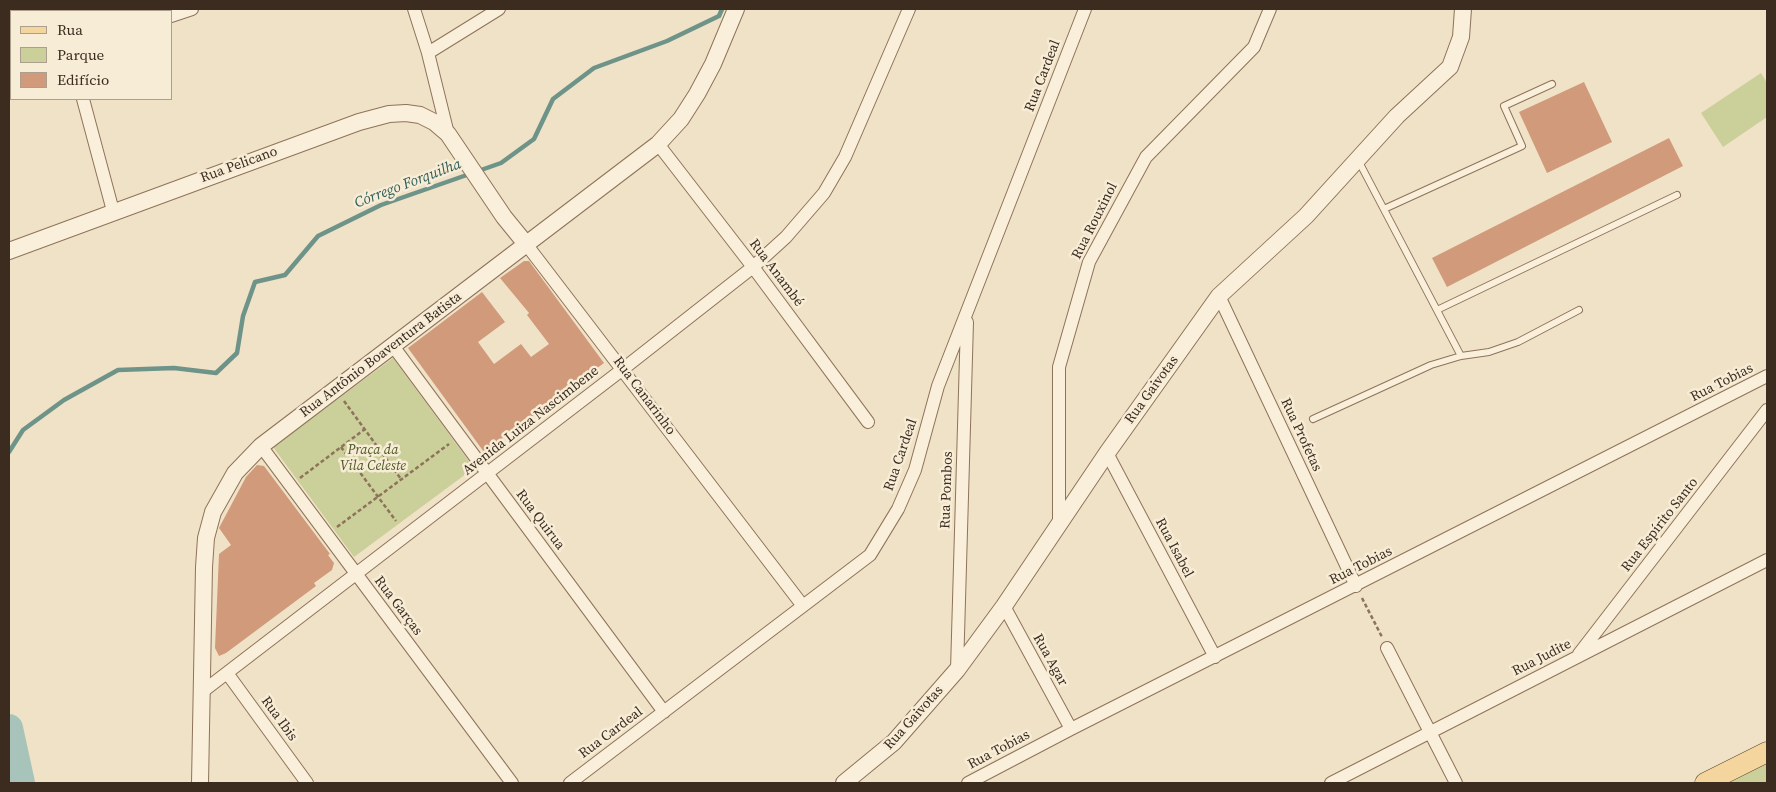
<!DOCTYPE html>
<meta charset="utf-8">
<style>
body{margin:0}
#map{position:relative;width:1776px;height:792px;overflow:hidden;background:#f0e2c6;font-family:"Source Serif 4",serif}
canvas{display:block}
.frame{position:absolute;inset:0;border:10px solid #3c2c1f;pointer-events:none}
.legend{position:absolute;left:10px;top:10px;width:162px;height:90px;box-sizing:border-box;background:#f7ecd6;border:1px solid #ac9f8d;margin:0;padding:6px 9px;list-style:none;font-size:15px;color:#3c2c1f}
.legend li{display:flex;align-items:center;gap:10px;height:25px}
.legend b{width:25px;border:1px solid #ac9f8d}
</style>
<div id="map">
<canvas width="1776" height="792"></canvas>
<div class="frame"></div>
<ul class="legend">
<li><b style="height:6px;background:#f4d59d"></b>Rua</li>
<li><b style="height:14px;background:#cbcf99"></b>Parque</li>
<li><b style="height:14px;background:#d09a7b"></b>Edifício</li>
</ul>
</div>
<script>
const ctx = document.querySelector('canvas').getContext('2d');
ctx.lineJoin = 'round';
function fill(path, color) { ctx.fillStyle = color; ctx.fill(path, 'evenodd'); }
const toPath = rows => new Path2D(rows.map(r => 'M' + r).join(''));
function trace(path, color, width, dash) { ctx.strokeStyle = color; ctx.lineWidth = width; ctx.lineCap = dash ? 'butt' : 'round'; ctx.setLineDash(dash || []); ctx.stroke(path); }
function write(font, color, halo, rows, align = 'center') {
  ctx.font = font + ' "Source Serif 4",serif'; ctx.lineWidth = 5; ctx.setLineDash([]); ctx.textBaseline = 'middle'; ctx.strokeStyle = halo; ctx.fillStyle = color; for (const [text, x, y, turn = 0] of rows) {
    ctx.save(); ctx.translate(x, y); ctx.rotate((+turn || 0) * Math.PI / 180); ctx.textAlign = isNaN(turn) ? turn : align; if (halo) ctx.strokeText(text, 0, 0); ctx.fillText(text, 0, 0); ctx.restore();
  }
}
const green = toPath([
 [1761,73,1767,83,1767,117,1723,147,1701,113],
 [393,358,474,468,354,557,273,447],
 [1767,761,1767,783,1723,783]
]);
const stream = toPath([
 [9,452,23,430,64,400,118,370,174,368,216,373,237,353,243,316,255,282,285,275,318,236,381,205,501,163,534,139,553,99,594,68,667,41,719,16,722,9]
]);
const river = toPath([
 [9,728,21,783]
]);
const building = toPath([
 [1584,82,1612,142,1547,173,1519,112],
 [1669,138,1683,166,1447,287,1432,258],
 [524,261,529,261,604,363,484,452,408,348,482,292,505,322,478,342,494,364,521,344,531,357,549,344,527,315,529,313,500,278],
 [257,465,264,466,330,554,328,555,334,563,332,570,314,583,316,586,226,653,219,656,215,648,219,554,231,545,219,528,246,477]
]);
const path = toPath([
 [344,401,401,479],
 [341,447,396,521],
 [300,478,365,429],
 [337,527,449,444],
 [1362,598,1382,637]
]);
const service = toPath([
 [1358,160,1461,356],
 [1384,209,1522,146,1504,106,1552,84],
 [1437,310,1677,195],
 [1313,419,1431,365,1461,356,1489,352,1518,342,1579,310]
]);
const minor = toPath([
 [44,9,45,11],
 [414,9,428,53,448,134],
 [171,16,192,9],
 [428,53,499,9],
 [83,99,113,211],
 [658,144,753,267,868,422],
 [526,244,803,606],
 [1219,296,1356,586],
 [393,346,664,712],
 [261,446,512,783],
 [1107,453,1215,657],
 [1059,524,1059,367,1089,262,1146,157,1254,47,1270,9],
 [1004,606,1071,729],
 [1387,648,1456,783],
 [1579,654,1767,410],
 [957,670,967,322],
 [227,673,307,783],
 [202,692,623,369,753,267,786,237,824,193,845,157,909,9],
 [570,783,870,555,898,509,915,470,938,386,1085,9],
 [968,783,1071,729,1767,376],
 [1331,783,1767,560]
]);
const tertiary = toPath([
 [9,251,359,122,389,114,406,113,420,115,434,122,448,134,504,217,526,244],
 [200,783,204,567,206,538,213,512,235,473,261,446,658,144,681,119,697,94,713,64,736,9],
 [844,783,894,742,957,670,1004,606,1107,453,1219,296,1306,216,1397,116,1450,67,1461,37,1463,9]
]);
const primary = toPath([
 [1705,783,1767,752]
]);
const streetNames = [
 ["Rua Cardeal",1043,76,-69],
 ["Rua Pelicano",239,165,-20],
 ["Rua Rouxinol",1095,221,-63],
 ["Rua Anambé",776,273,53],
 ["Rua Antônio Boaventura Batista",381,355,-37],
 ["Rua Tobias",1722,383,-27],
 ["Rua Gaivotas",1152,390,-54],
 ["Rua Canarinho",644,396,53],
 ["Avenida Luiza Nascimbene",531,421,-38],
 ["Rua Profetas",1301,435,65],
 ["Rua Cardeal",901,455,-71],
 ["Rua Pombos",947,490,-88],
 ["Rua Quirua",540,520,53],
 ["Rua Espírito Santo",1660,525,-52],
 ["Rua Isabel",1174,548,62],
 ["Rua Tobias",1361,566,-27],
 ["Rua Garças",398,606,53],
 ["Rua Judite",1542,658,-27],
 ["Rua Agar",1050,660,61],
 ["Rua Gaivotas",914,718,-48],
 ["Rua Ibis",279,719,54],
 ["Rua Cardeal",611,733,-37],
 ["Rua Tobias",999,750,-28]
];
const parkNames = [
 ["Praça da",373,450],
 ["Vila Celeste",373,466]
];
const waterNames = [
 ["Córrego Forquilha",408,184,-21]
];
fill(green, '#cbcf99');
trace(stream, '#6e9388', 4.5);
trace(river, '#a8c4ba', 28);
fill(building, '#d09a7b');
trace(service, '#8d735b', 8);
trace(minor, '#8d735b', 14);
trace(tertiary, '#8d735b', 18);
trace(primary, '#5b412f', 21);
trace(path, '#8d735b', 2.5, [4, 2.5]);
trace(service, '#faefda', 6);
trace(minor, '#faefda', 12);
trace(tertiary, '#faefda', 16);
trace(primary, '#f4d59d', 20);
write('14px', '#3c2c1f', '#f7ecd6', streetNames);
write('italic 14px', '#4f5a25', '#f7ecd6', parkNames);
write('italic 15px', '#2e5d57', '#f7ecd6', waterNames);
</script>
